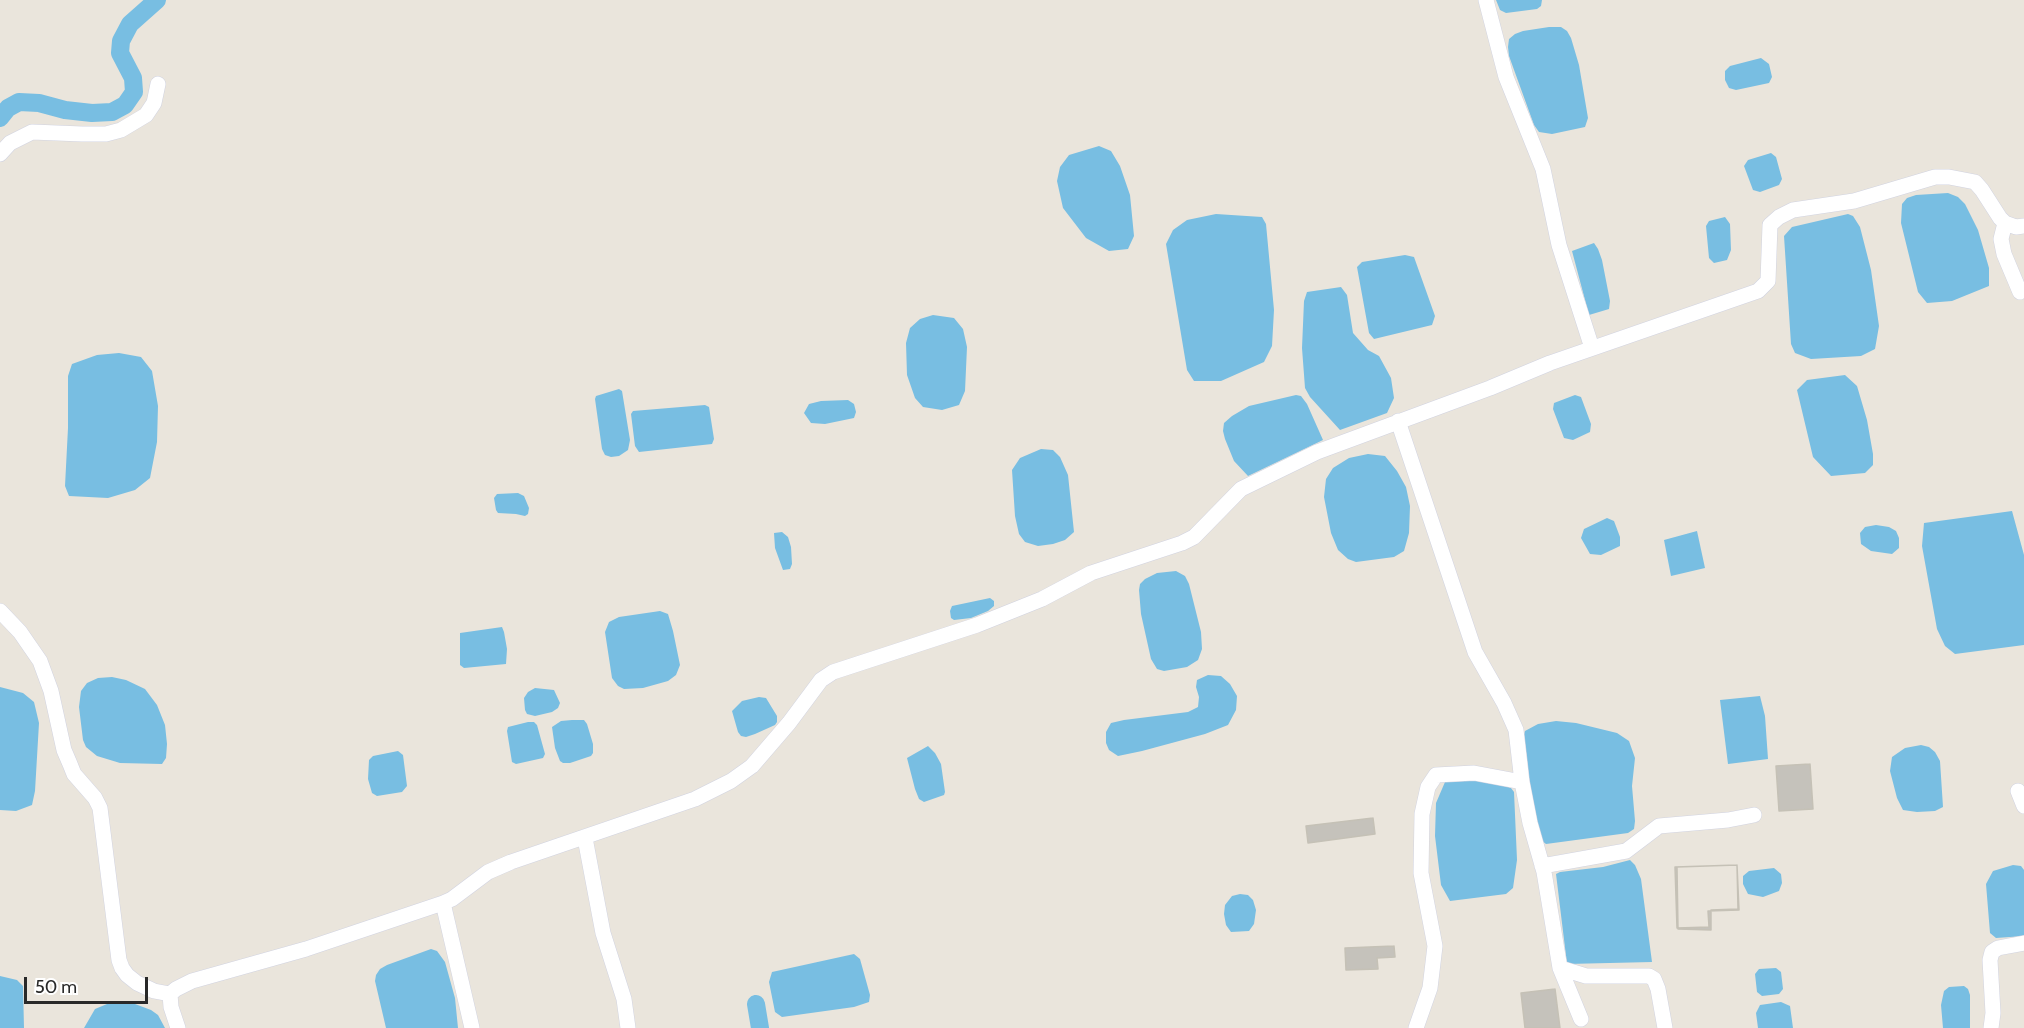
<!DOCTYPE html>
<style>
body{margin:0}
#map{position:relative;width:2024px;height:1028px;overflow:hidden;background:#eae5dc;font-family:Cabin,sans-serif}
canvas{display:block}
.scale{position:absolute;left:24px;top:977px;width:124px;height:27px;box-sizing:border-box;border:3px solid #292929;border-top:0;padding-left:8px;font-size:18px;line-height:21px;white-space:nowrap;color:#292929;-webkit-text-stroke:4px #fff;paint-order:stroke}
</style>
<div id="map">
<canvas width="2024" height="1028"></canvas>
<div class="scale">50 m</div>
</div>
<script>
const ctx = document.querySelector('canvas').getContext('2d');
ctx.lineJoin = 'round';
function fill(path, color) { ctx.fillStyle = color; ctx.fill(path, 'evenodd'); }
const toPath = rows => new Path2D(rows.map(r => 'M' + r).join(''));
function trace(path, color, width, dash) { ctx.strokeStyle = color; ctx.lineWidth = width; ctx.lineCap = dash ? 'butt' : 'round'; ctx.setLineDash(dash || []); ctx.stroke(path); }
const water = toPath([
 [1496,0,1542,0,1541,6,1537,9,1506,13,1500,10],
 [1549,27,1561,27,1567,31,1571,38,1579,65,1588,118,1585,127,1552,134,1539,132,1534,125,1509,56,1508,47,1509,39,1515,34,1523,31],
 [1761,58,1769,64,1772,77,1769,83,1736,90,1729,88,1725,80,1725,71,1730,66],
 [1099,146,1111,151,1120,166,1130,195,1134,236,1128,249,1109,251,1086,238,1063,208,1057,181,1060,167,1069,155],
 [1771,153,1776,157,1782,179,1779,185,1760,192,1753,190,1744,166,1748,160],
 [1948,193,1958,197,1965,204,1978,230,1989,268,1989,286,1952,301,1927,303,1918,292,1901,223,1902,204,1907,198,1916,195],
 [1216,214,1262,217,1266,224,1274,310,1272,346,1264,362,1221,381,1194,381,1187,370,1166,244,1173,230,1187,220],
 [1848,214,1853,216,1860,227,1871,270,1879,326,1875,349,1861,356,1811,359,1795,353,1791,344,1784,236,1792,227],
 [1725,217,1730,224,1731,250,1727,260,1714,263,1709,258,1706,226,1709,221],
 [1594,243,1598,249,1602,260,1610,301,1609,309,1589,315,1572,251],
 [1405,255,1414,257,1435,316,1432,325,1374,339,1369,333,1357,267,1362,262],
 [1341,287,1347,295,1353,333,1368,350,1379,356,1391,378,1394,398,1387,413,1340,430,1310,397,1305,388,1302,348,1304,301,1307,292],
 [933,315,954,318,963,329,967,347,965,391,959,405,942,410,923,407,915,398,907,375,906,343,910,328,920,319],
 [119,353,141,357,152,371,158,406,157,442,150,478,135,490,108,498,69,496,65,486,68,428,68,376,72,364,97,355],
 [1845,375,1857,386,1867,420,1873,454,1873,465,1865,473,1831,476,1813,457,1797,390,1807,380],
 [619,389,622,391,630,440,628,450,619,456,611,457,605,455,602,449,595,399,596,396],
 [1296,395,1301,396,1307,404,1323,440,1248,476,1234,461,1225,439,1223,431,1224,423,1232,416,1249,406],
 [1575,395,1581,397,1591,424,1590,432,1573,440,1564,438,1553,409,1554,403],
 [848,400,854,404,856,412,854,418,825,424,811,423,804,413,809,404,821,401],
 [705,405,709,407,714,439,712,444,639,452,635,446,631,414,633,411],
 [1041,449,1053,450,1060,457,1068,475,1074,532,1065,540,1053,544,1038,546,1025,542,1019,534,1015,516,1012,470,1020,458],
 [1368,454,1385,456,1397,471,1406,487,1410,506,1409,533,1404,551,1394,557,1356,562,1348,559,1338,550,1331,533,1324,497,1326,479,1333,468,1349,458],
 [518,493,524,496,529,508,528,514,525,516,516,514,498,513,496,510,494,498,497,494],
 [2012,511,2024,555,2024,645,1955,654,1945,646,1937,629,1922,546,1924,523],
 [1607,518,1614,521,1620,537,1620,546,1601,555,1590,554,1581,538,1584,529],
 [1876,525,1889,527,1896,531,1899,538,1899,548,1892,554,1871,551,1861,544,1860,533,1865,527],
 [1697,531,1705,568,1671,576,1664,540],
 [782,532,788,537,791,547,792,564,790,569,783,570,775,548,774,533],
 [1176,571,1185,576,1189,584,1201,632,1202,649,1198,660,1187,667,1164,671,1157,669,1151,659,1141,614,1139,590,1140,584,1145,579,1157,573],
 [990,598,994,601,994,606,988,611,971,618,954,620,951,618,950,611,952,606],
 [660,611,668,614,673,631,680,665,676,675,668,681,643,688,624,689,618,686,612,678,605,632,609,622,619,617],
 [502,627,504,632,507,649,506,664,464,668,460,665,460,633],
 [1208,675,1221,676,1230,684,1237,696,1236,710,1228,725,1205,734,1142,751,1118,756,1109,750,1106,743,1106,732,1111,723,1124,720,1188,712,1198,707,1199,697,1196,687,1197,680],
 [112,677,126,680,145,689,157,705,165,725,167,744,166,758,162,764,120,763,97,756,86,747,83,740,79,707,81,691,87,683,98,678],
 [0,687,23,693,34,702,39,723,35,791,32,805,16,811,0,810],
 [535,688,554,690,560,703,558,708,552,712,535,716,527,714,525,710,524,698,528,692],
 [1760,696,1765,716,1768,759,1728,764,1720,700],
 [759,697,766,698,777,716,777,722,775,725,755,734,746,737,741,736,738,732,732,711,742,701],
 [572,720,584,720,587,724,593,744,593,753,591,756,570,763,563,763,560,761,555,748,552,727,561,721],
 [1556,721,1576,723,1617,733,1629,741,1635,758,1632,786,1635,821,1634,829,1628,833,1546,844,1541,840,1533,812,1524,735,1525,731,1538,724],
 [528,722,534,722,537,725,545,754,543,758,516,764,512,762,507,731,508,727],
 [1921,745,1929,747,1935,752,1940,761,1943,807,1935,811,1917,812,1903,810,1897,798,1890,771,1892,757,1905,748],
 [928,746,935,753,941,764,945,792,944,795,924,802,919,799,915,789,907,758],
 [398,751,403,755,407,786,402,792,377,796,372,793,368,779,369,760,373,756],
 [1462,779,1498,783,1511,788,1514,792,1517,860,1513,888,1506,894,1450,901,1441,885,1435,836,1436,803,1445,782],
 [1630,860,1635,865,1641,879,1652,962,1567,964,1556,874,1560,872,1603,867],
 [2013,865,2021,866,2024,870,2024,936,1996,938,1990,933,1986,884,1993,871],
 [1774,868,1781,874,1782,883,1779,891,1763,897,1748,894,1743,884,1743,876,1749,871],
 [1240,894,1248,895,1253,900,1256,910,1254,924,1249,931,1231,932,1226,925,1224,914,1225,905,1232,896],
 [431,949,437,951,445,962,455,998,458,1028,386,1028,375,981,376,975,380,969,387,965],
 [854,954,860,959,870,995,869,1002,854,1007,782,1017,775,1012,769,982,772,972],
 [1776,968,1781,972,1783,989,1779,994,1762,996,1757,992,1755,974,1759,969],
 [0,976,17,980,23,986,24,1028,0,1028],
 [1964,986,1968,989,1970,995,1970,1028,1943,1028,1941,1005,1944,991,1949,987],
 [121,1002,135,1004,151,1010,158,1015,165,1028,84,1028,95,1009,107,1004],
 [1781,1002,1790,1006,1793,1028,1758,1028,1756,1013,1760,1005]
]);
const canal = toPath([
 [0,118,8,108,19,102,39,103,65,110,92,113,112,112,125,105,134,92,133,78,120,53,121,41,130,24,157,0],
 [756,1004,760,1028]
]);
const building = toPath([
 [1810,764,1813,809,1779,811,1776,766,1810,764],
 [1373,818,1375,834,1308,843,1306,826,1373,818],
 [1737,865,1739,910,1708,911,1709,927,1677,928,1675,867,1737,865],
 [1737,865,1738,909,1711,910,1711,930,1678,929,1677,867,1737,865],
 [1394,946,1395,957,1377,958,1378,969,1346,970,1345,948,1394,946],
 [1555,989,1560,1028,1525,1028,1521,993,1555,989]
]);
const minor = toPath([
 [1486,0,1506,77,1543,169,1559,245,1592,348],
 [0,154,10,143,32,132,82,134,106,134,121,130,146,115,154,103,158,84],
 [2005,223,2001,239,2004,254,2020,292],
 [1398,421,1475,652,1504,703,1516,730,1522,782,1530,823,1544,872,1560,968,1581,1019],
 [0,611,20,632,40,661,51,691,64,750,70,764,74,774,95,798,100,808,119,960,122,968,127,975,137,983,154,991,170,994],
 [2018,791,2024,806],
 [585,838,603,933,624,999,628,1028],
 [1542,866,1626,851,1659,826,1728,820,1754,815],
 [443,903,472,1028],
 [1560,968,1586,976,1649,976,1654,979,1658,989,1665,1028],
 [178,1028,171,1007,170,994,176,989,192,981,306,949,443,903,452,899,488,872,511,862,695,799,731,781,752,766,789,723,821,680,833,672,977,625,1042,599,1091,573,1182,543,1194,537,1241,489,1317,452,1490,388,1550,363,1758,291,1768,281,1770,225,1779,217,1793,210,1854,201,1935,177,1949,177,1975,182,1982,190,2000,218,2005,223,2016,227,2024,226],
 [1416,1028,1430,988,1435,946,1421,873,1422,814,1428,787,1436,775,1474,773,1522,782],
 [1991,1028,1993,1013,1990,960,1992,952,1998,948,2024,943]
]);
fill(water, '#78bee2');
trace(canal, '#78bee2', 18);
fill(building, '#c5c2bb');
trace(building, '#c5c1b6', 1.5);
trace(minor, '#d1d3e0', 16);
trace(minor, '#fff', 15);
</script>
